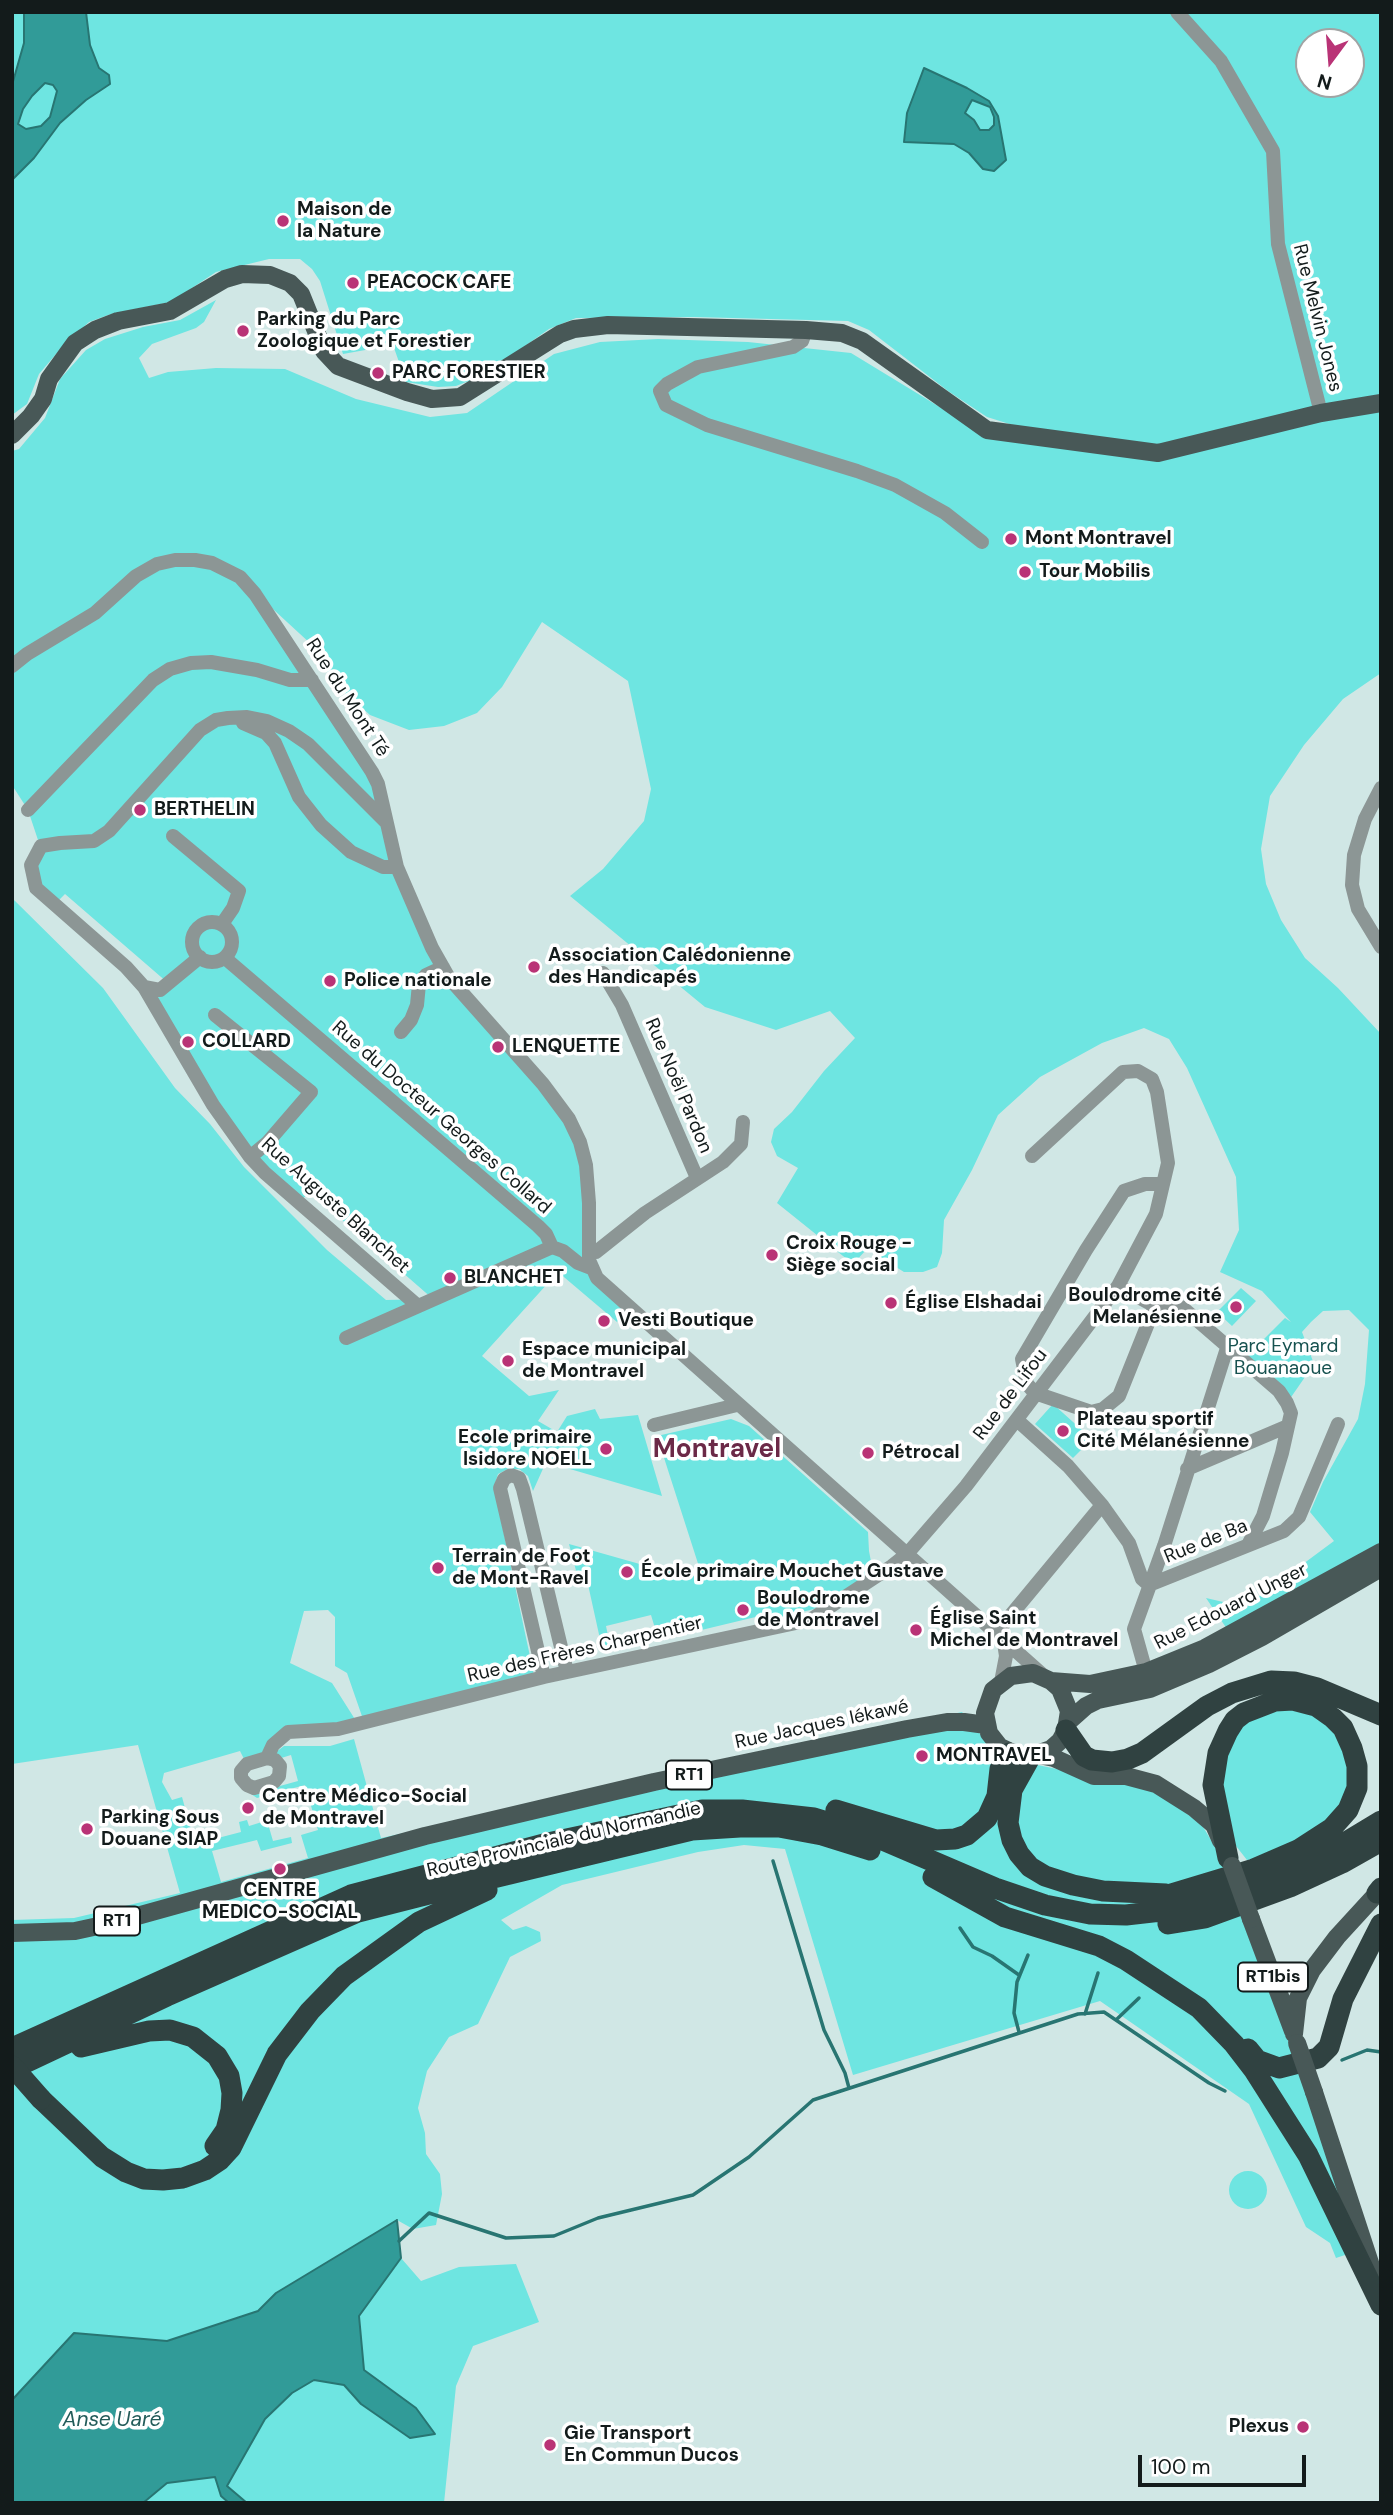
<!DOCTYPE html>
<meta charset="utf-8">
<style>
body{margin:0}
#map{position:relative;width:1393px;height:2515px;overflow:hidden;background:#d0e7e5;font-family:"DM Sans",sans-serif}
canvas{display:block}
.frame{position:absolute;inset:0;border:14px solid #131b1b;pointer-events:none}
.north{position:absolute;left:1295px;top:28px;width:70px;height:70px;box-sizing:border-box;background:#fff;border:2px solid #a1a4a4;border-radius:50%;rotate:196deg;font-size:19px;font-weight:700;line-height:28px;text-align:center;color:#131b1b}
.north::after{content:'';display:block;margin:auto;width:24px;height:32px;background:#b93376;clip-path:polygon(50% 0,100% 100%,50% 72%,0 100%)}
.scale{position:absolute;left:1138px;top:2455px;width:168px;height:32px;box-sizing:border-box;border:4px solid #131b1b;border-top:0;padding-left:9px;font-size:21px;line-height:24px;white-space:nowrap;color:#131b1b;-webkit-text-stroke:5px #fff;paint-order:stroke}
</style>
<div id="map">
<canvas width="1393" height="2515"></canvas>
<div class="frame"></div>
<div class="north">N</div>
<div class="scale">100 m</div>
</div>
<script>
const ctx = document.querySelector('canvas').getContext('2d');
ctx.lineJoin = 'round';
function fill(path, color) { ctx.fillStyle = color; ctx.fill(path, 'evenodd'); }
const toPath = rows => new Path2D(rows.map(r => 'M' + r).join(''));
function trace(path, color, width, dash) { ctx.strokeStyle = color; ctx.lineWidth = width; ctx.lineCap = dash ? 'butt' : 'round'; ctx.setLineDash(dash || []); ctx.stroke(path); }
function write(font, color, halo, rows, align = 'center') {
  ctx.font = font + ' "DM Sans",sans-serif'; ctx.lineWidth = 7; ctx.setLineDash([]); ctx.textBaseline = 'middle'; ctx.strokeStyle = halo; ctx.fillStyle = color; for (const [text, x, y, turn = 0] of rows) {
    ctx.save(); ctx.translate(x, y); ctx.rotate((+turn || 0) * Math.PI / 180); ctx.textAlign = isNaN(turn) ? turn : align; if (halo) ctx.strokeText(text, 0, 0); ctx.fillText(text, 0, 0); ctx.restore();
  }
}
const green = toPath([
 [12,12,1381,12,1381,673,1343,699,1304,745,1270,796,1261,849,1266,884,1281,920,1305,958,1338,988,1381,1034,1381,1544,1227,1629,1206,1598,1245,1607,1334,1541,1310,1512,1323,1482,1358,1419,1365,1384,1369,1330,1349,1310,1323,1311,1311,1322,1302,1332,1314,1364,1287,1403,1242,1361,1285,1318,1291,1322,1262,1291,1220,1272,1239,1230,1236,1177,1187,1068,1169,1039,1144,1028,1102,1043,1040,1077,998,1115,972,1170,944,1220,942,1253,937,1267,923,1272,904,1272,867,1249,853,1264,777,1203,798,1168,777,1156,771,1142,774,1129,792,1112,824,1071,855,1038,830,1011,776,1030,705,1007,570,896,603,869,644,821,651,789,628,681,542,622,502,687,477,713,444,726,409,730,370,715,334,683,312,645,262,599,362,754,432,948,543,1084,580,1142,589,1260,628,1309,617,1322,558,1272,482,1356,529,1396,559,1390,538,1421,557,1432,567,1416,595,1409,600,1419,638,1415,662,1496,546,1462,533,1491,528,1476,519,1469,508,1469,498,1474,494,1487,535,1680,364,1722,347,1673,335,1666,335,1617,328,1610,304,1611,290,1663,332,1683,358,1724,288,1732,269,1753,244,1759,240,1751,164,1773,162,1782,172,1800,182,1797,195,1844,241,1832,239,1822,247,1820,249,1826,262,1822,262,1818,266,1817,273,1841,291,1837,292,1843,261,1851,257,1840,212,1851,221,1882,308,1858,301,1835,318,1830,305,1785,257,1798,251,1794,298,1781,291,1755,278,1759,276,1752,284,1746,330,1746,354,1739,381,1838,962,1712,999,1757,1134,1785,1162,1795,1202,1825,1221,1857,1272,1993,1360,2250,1336,2258,1330,2243,1306,2227,1249,2104,1100,2001,853,2075,785,1849,744,1845,698,1852,562,1885,501,1920,513,1930,526,1926,540,1932,541,1941,510,1957,478,2024,449,2037,427,2071,418,2108,425,2133,426,2154,440,2174,442,2194,436,2225,413,2229,397,2220,276,2293,258,2311,167,2341,74,2333,12,2400,12,1920,74,1918,180,1893,138,1745,12,1764,12,898,103,988,175,1088,210,1124,244,1167,327,1250,386,1300,433,1299,310,1192,299,1202,265,1173,144,987,168,983,65,894,54,905,36,888,40,846,28,810,12,785,12,451,19,449,45,418,60,379,86,350,105,339,143,327,180,320,216,300,204,322,196,328,152,344,139,358,149,378,168,372,216,368,285,369,356,399,430,417,467,413,554,354,600,342,658,339,748,342,851,353,984,434,1153,459,1173,443,1150,445,1032,431,987,417,948,391,869,330,848,321,694,317,576,318,549,329,484,375,456,386,438,387,406,382,393,345,343,354,320,281,312,269,300,259,269,259,216,272,171,302,111,314,89,322,62,347,39,374,27,404,12,415],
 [1309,42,1351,42,1351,84,1309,84],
 [1241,1288,1256,1301,1232,1326,1217,1312],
 [1053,1404,1092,1439,1073,1458,1035,1424],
 [731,1419,749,1426,868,1532,869,1551,873,1572,814,1609,770,1620,768,1614,664,1639,657,1635,651,1615,606,1626,610,1645,602,1648,587,1580,579,1582,569,1544,668,1572,670,1569,703,1579,657,1436],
 [1316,1706,1352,1748,1348,1810,1254,1869,1222,1828,1213,1786,1244,1713],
 '1229 2190a19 19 0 1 1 38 0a19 19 0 1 1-38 0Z',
 [401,2258,421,2281,459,2267,516,2264,539,2322,473,2346,456,2386,444,2503,247,2503,226,2487,265,2419,292,2393,314,2380,344,2385,361,2404,416,2408,364,2370,359,2316],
 [215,2477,221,2496,229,2503,143,2503,167,2483]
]);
const water = toPath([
 [24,12,86,12,90,45,99,68,109,75,110,84,86,100,60,123,34,158,12,180,12,85,24,43,24,12],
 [45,83,53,85,57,91,50,117,41,126,26,129,18,124,23,109,32,96,45,83],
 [924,68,967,88,989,101,998,116,1006,160,994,171,983,169,969,153,954,144,904,142,907,113,924,68],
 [972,100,990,107,994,117,994,125,989,130,980,130,974,120,965,113,972,100],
 [397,2220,401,2258,359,2316,364,2370,416,2408,435,2434,410,2438,361,2404,344,2385,314,2380,292,2393,265,2419,227,2486,247,2503,229,2503,221,2496,215,2477,167,2483,143,2503,12,2503,12,2400,74,2333,167,2341,258,2311,276,2293,397,2220]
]);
const stream = toPath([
 [773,1861,824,2030,845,2073,849,2088],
 [960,1928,973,1947,992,1956,1019,1975],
 [1085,2014,1098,1973],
 [1117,2019,1139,1998],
 [1019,2032,1014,2013,1017,1982,1028,1955],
 [1342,2060,1367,2050,1381,2052],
 [399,2241,429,2213,506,2238,554,2236,598,2218,693,2195,749,2157,813,2100,1078,2014,1104,2012,1209,2083,1225,2091]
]);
const minor = toPath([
 [1177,12,1221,61,1273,151,1278,244,1321,413],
 [806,330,802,341,793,347,698,367,667,384,660,391,666,405,707,425,857,471,895,485,945,513,982,542],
 [12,666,27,654,95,613,136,576,157,564,175,560,195,560,212,563,240,577,255,594,372,772,378,784,397,867,432,948,449,978,543,1084,569,1119,580,1142,586,1165,589,1203,589,1260,597,1278,1044,1676],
 [243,723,266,733,275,743,299,797,321,825,351,852,383,867,397,867],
 [1381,788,1365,819,1354,855,1352,885,1358,909,1381,947],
 [28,810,153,680,170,669,191,663,211,662,257,670,290,680,312,680],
 [386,822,308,744,289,731,267,721,247,717,228,718,216,720,200,730,109,831,94,841,60,843,41,846,31,865,36,888,126,967,144,987,213,1105,250,1157,265,1173,418,1306],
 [173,836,239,891,233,908,222,924],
 '192 942a20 20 0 1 1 40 0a20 20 0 1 1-40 0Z',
 [225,958,538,1226,546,1234,552,1247,563,1251,578,1263,591,1268],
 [603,973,622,1005,697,1178],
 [144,987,160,990,200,957],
 [215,1015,311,1092,267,1143,250,1157],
 [401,1032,411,1020,417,1005,419,984,426,975,443,967],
 [589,1252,596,1252,645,1213,723,1162,741,1144,743,1122],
 [1118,1286,1155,1306,1171,1302,1183,1308,1279,1391,1287,1403,1291,1413,1282,1453,1263,1516,1248,1545],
 [1155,1306,1119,1396,1103,1409,1091,1412,1035,1393,1027,1384,1022,1359,1086,1250,1124,1191,1145,1184,1162,1184],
 [346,1338,552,1247],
 [1017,1420,1068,1466,1102,1505,1129,1543,1142,1579,1149,1585,1284,1531,1299,1517,1338,1424],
 [654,1425,737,1405],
 [1187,1469,1288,1426],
 [996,1633,1102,1505],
 [1146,1672,1134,1629,1164,1546,1227,1348],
 [544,1677,500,1488,504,1479,511,1475,519,1478,523,1489,567,1672],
 [1001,1682,1006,1656,1004,1643],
 [267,1758,275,1760,280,1766,279,1776,274,1782,254,1788,247,1785,241,1778,241,1771,247,1764,267,1758,273,1745,288,1732,338,1729,544,1677,810,1620,892,1566,907,1554,966,1486,1118,1286,1156,1214,1168,1163,1157,1092,1152,1079,1138,1071,1123,1072,1032,1156]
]);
const major = toPath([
 [12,435,31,416,43,399,49,379,75,343,95,330,118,321,170,311,225,279,242,274,270,275,290,283,301,294,324,351,338,366,407,392,432,399,460,397,560,334,574,329,608,325,806,330,842,333,862,341,987,430,1158,453,1321,413,1381,403],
 [1051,1681,1060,1689,1069,1711,1066,1730,1060,1741,1051,1749,1031,1756,1019,1756,1000,1747,989,1733,985,1713,993,1690,1011,1676,1033,1673,1051,1681,1090,1684,1146,1672,1205,1648,1381,1552],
 [1068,1722,1086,1706,1098,1700,1150,1689,1209,1664,1262,1637,1381,1568],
 [1039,1755,1054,1758,1094,1776,1126,1776,1156,1784,1194,1808,1214,1825,1221,1841],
 [1251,1919,1293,2031],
 [12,1933,75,1931,112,1923,425,1836,654,1782,907,1729,947,1722,964,1722,986,1725],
 [1294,2034,1298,1998,1312,1970,1337,1937,1381,1889],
 [1314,2092,1374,2275]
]);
const highway = toPath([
 [1066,1730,1084,1756,1092,1760,1112,1762,1128,1759,1142,1753,1207,1706,1232,1693,1271,1681,1294,1682,1317,1688,1381,1715],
 [1031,1756,1012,1790,1008,1823,1012,1840,1019,1854,1030,1867,1045,1876,1073,1885,1103,1891,1166,1894],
 [836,1810,936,1840,955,1839,967,1835,987,1818,997,1796,1000,1769,1009,1753],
 [933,1877,1005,1917,1099,1946,1126,1960,1199,2008,1234,2044,1254,2070,1308,2155,1381,2305],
 [1377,1893,1381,1888],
 [1148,1901,1254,1869,1298,1850,1332,1828,1348,1810,1357,1788,1357,1766,1352,1748,1343,1728,1333,1718,1316,1706,1293,1700,1275,1701,1244,1713,1235,1720,1228,1731,1218,1753,1213,1785,1228,1858],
 [1168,1924,1205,1918,1290,1887,1342,1863,1381,1841],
 [81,2047,149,2031,170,2030,193,2037,217,2056,229,2076,232,2093,231,2110,226,2130,215,2146],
 [12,2048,351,1895,548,1843,702,1810,742,1810,814,1818,876,1837,995,1888,1045,1905,1090,1914,1126,1915,1170,1910,1207,1902,1323,1856,1381,1821],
 [1248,2049,1257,2060,1279,2068,1318,2058,1329,2047,1343,1999,1381,1924],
 [12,2069,167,1996,358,1912,468,1884,692,1830,740,1827,779,1827,822,1835,870,1850],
 [41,2099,102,2157,126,2172,144,2179,163,2180,183,2178,205,2170,220,2160,231,2148,277,2054,310,2011,344,1976,419,1922,487,1890]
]);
const majorBridge = toPath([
 [1232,1866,1251,1919],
 [1297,2043,1314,2092]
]);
const highwayBridge = toPath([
 [12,2066,41,2099]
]);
const markers = [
 [283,221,7,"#b93376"],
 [353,283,7,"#b93376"],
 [243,331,7,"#b93376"],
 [378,373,7,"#b93376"],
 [1011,539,7,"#b93376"],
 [1025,572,7,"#b93376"],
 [140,810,7,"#b93376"],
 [534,967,7,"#b93376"],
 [330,981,7,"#b93376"],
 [188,1042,7,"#b93376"],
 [498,1047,7,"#b93376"],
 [772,1255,7,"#b93376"],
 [450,1278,7,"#b93376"],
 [891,1303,7,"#b93376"],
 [1236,1307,7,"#b93376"],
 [604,1321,7,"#b93376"],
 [508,1361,7,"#b93376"],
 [1063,1431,7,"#b93376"],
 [606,1449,7,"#b93376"],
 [868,1453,7,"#b93376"],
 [438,1568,7,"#b93376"],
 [627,1572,7,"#b93376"],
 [743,1610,7,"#b93376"],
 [916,1630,7,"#b93376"],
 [922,1756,7,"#b93376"],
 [248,1808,7,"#b93376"],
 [87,1829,7,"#b93376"],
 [280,1869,7,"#b93376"],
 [1303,2427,7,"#b93376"],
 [550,2445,7,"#b93376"]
];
const shields = [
 [689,1775,46],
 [117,1921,46],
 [1273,1977,70]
];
const shieldNames = [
 ["RT1",689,1775],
 ["RT1",117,1921],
 ["RT1bis",1273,1977]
];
const poiNames = [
 ["Maison de",297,210],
 ["la Nature",297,232],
 ["PEACOCK CAFE",367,283],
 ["Parking du Parc",257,320],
 ["Zoologique et Forestier",257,342],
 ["PARC FORESTIER",392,373],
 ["Mont Montravel",1025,539],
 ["Tour Mobilis",1039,572],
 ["BERTHELIN",154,810],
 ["Association Calédonienne",548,956],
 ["des Handicapés",548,978],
 ["Police nationale",344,981],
 ["COLLARD",202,1042],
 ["LENQUETTE",512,1047],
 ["Croix Rouge -",786,1244],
 ["Siège social",786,1266],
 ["BLANCHET",464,1278],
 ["Boulodrome cité",1222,1296,"right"],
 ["Melanésienne",1222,1318,"right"],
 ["Église Elshadai",905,1303],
 ["Vesti Boutique",618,1321],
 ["Espace municipal",522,1350],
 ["de Montravel",522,1372],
 ["Plateau sportif",1077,1420],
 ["Cité Mélanésienne",1077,1442],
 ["Ecole primaire",592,1438,"right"],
 ["Isidore NOELL",592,1460,"right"],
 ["Pétrocal",882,1453],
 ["Terrain de Foot",452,1557],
 ["de Mont-Ravel",452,1579],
 ["École primaire Mouchet Gustave",641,1572],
 ["Boulodrome",757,1599],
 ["de Montravel",757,1621],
 ["Église Saint",930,1619],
 ["Michel de Montravel",930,1641],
 ["MONTRAVEL",936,1756],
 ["Centre Médico-Social",262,1797],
 ["de Montravel",262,1819],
 ["Parking Sous",101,1818],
 ["Douane SIAP",101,1840],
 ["CENTRE",280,1891,"center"],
 ["MEDICO-SOCIAL",280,1913,"center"],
 ["Plexus",1289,2427,"right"],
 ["Gie Transport",564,2434],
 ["En Commun Ducos",564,2456]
];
const streetNames = [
 ["Rue Melvin Jones",1317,318,76],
 ["Rue du Mont Té",347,698,57],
 ["Rue Noël Pardon",678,1086,67],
 ["Rue du Docteur Georges Collard",441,1118,41],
 ["Rue Auguste Blanchet",335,1206,42],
 ["Rue de Lifou",1011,1395,-53],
 ["Rue de Ba",1206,1542,-22],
 ["Rue Edouard Unger",1231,1607,-27],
 ["Rue des Frères Charpentier",585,1650,-13],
 ["Rue Jacques Iékawé",822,1725,-12],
 ["Route Provinciale du Normandie",564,1840,-13]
];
const parkNames = [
 ["Parc Eymard",1283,1347],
 ["Bouanaoue",1283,1369]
];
const waterNames = [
 ["Anse Uaré",112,2420]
];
const districtNames = [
 ["Montravel",717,1450]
];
fill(green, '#6ee5e1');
fill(water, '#319b98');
trace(water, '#287572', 2);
trace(stream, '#287572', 3.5);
trace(minor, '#8c9695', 14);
trace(major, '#485857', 18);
trace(highway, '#304241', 21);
trace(majorBridge, '#485857', 18);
trace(highwayBridge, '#304241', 21);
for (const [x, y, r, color] of markers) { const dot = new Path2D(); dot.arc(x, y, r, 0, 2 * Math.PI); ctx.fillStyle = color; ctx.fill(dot); trace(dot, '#fff', 2.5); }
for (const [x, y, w] of shields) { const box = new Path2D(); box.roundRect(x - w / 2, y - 14.5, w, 29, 5); ctx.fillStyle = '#fff'; ctx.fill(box); trace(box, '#131b1b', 2); }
write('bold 18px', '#131b1b', null, shieldNames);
write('bold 19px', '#131b1b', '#fff', poiNames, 'left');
write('19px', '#131b1b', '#fff', streetNames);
write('19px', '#16514f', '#fff', parkNames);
write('italic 21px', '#235c5a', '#fff', waterNames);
write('bold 26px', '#6b2947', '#fff', districtNames);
</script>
